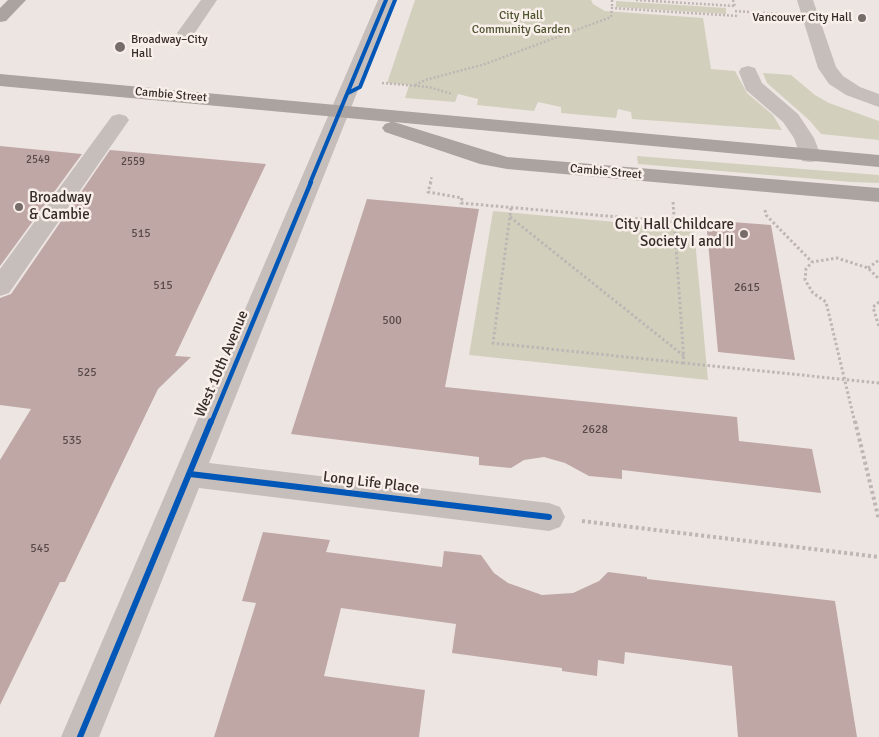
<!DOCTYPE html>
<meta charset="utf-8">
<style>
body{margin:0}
canvas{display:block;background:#ede5e2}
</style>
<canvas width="879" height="737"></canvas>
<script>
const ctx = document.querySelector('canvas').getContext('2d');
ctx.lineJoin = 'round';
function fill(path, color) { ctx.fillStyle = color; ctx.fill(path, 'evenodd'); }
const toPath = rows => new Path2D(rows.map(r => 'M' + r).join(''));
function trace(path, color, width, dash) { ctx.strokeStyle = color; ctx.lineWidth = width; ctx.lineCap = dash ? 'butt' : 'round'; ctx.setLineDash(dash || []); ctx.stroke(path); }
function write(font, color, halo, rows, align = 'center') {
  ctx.font = font + ' Signika,sans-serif'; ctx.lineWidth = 5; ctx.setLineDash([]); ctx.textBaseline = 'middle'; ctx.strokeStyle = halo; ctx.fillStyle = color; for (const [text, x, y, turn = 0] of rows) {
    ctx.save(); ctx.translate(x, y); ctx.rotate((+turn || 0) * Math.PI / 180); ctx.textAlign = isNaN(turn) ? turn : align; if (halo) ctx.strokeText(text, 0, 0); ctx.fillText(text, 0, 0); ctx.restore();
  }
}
const green = toPath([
 [415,0,591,0,593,4,605,11,703,18,711,69,735,71,747,93,773,115,782,130,632,119,631,112,618,109,616,118,561,113,561,107,538,102,534,111,477,105,478,99,458,94,455,102,405,98,409,85,387,83],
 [616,1,726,8,726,14,616,7],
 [763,73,791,75,815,95,829,103,879,121,879,140,821,134,809,120,767,83],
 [637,156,879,175,879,183,851,182,638,164],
 [493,211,694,229,708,380,469,355]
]);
const building = toPath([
 [0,146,82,154,0,266],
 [110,150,266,164,175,356,191,357,158,389,65,582,60,582,0,705,0,460,31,409,0,405,0,298,11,294],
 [367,199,479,209,445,387,737,417,739,441,812,449,821,493,622,470,622,479,589,476,565,463,544,457,524,460,511,468,479,465,479,457,291,434],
 [706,220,771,225,795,360,718,352],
 [263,532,330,540,326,552,442,567,444,551,481,555,494,573,508,583,542,595,573,593,599,581,608,572,647,577,647,579,835,601,857,737,738,737,732,666,625,652,624,664,598,660,597,676,562,671,562,668,452,653,456,624,341,608,324,676,425,690,419,737,214,737,256,603,242,601]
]);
const pathFar2 = toPath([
 [612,0,612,8],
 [636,0,735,6],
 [733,0,735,7],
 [735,11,779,14,780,17],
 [382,83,429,87,452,94],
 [415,85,425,80,485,64,611,17,612,8,737,16],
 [430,183,432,176]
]);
const pathFar1 = toPath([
 [431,182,428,192,462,198,461,203,674,222],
 [673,202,684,363,879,383],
 [511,208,493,343,684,363],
 [765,210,766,215,812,262],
 [510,217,684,356],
 [868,268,879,260],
 [879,302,873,307,879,327],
 [855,423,826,302,813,293,805,280,806,269,812,262,837,258,868,268,879,279]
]);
const path = toPath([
 [855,421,879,520],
 [582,521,879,557]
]);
const minor = toPath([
 [201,0,217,0,192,37,180,37,177,33,201,0],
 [378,0,394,0,209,463,549,503,560,507,565,517,560,527,549,531,199,488,99,737,61,737,378,0],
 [797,0,813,0,836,67,843,76,860,87,879,94,879,107,846,95,829,84,818,68,797,0],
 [748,66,755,68,762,83,798,114,814,138,821,156,818,161,810,162,802,161,794,138,783,122,746,90,739,72,741,68,748,66],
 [119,114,126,116,129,120,9,293,0,296,0,269,112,116,119,114]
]);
const major = toPath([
 [8,0,26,0,6,21,0,22,0,8,8,0],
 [0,74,879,155,879,167,394,122,507,157,879,188,879,202,507,169,480,164,385,132,382,128,385,124,391,122,0,86,0,74]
]);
const cyclewayFar2 = toPath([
 [348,93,360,87,395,0],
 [310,183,386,0]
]);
const cyclewayFar1 = toPath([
 [211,423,311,182]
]);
const cycleway = toPath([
 [190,474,549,517],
 [80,737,211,421]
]);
const markers = [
 [862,18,5,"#766c6a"],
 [120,47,6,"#766c6a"],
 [19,207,5,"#766c6a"],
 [744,234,5,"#766c6a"]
];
const farNumbernames = [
 ["2549",38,160],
 ["2559",133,162]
];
const farParknames = [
 ["City Hall",521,16],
 ["Community Garden",521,30]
];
const farPoinames = [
 ["Vancouver City Hall",852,18],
 ["Broadway–City",131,40,"left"],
 ["Hall",131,54,"left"]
];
const farStreetnames = [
 ["Cambie Street",171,95,5],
 ["Cambie Street",606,172,5]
];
const numberNames = [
 ["515",141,234],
 ["515",163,286],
 ["2615",747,288],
 ["500",392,321],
 ["525",87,373],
 ["2628",595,430],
 ["535",72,441],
 ["545",40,549]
];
const poiNames = [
 ["Broadway",29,198],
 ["& Cambie",29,215],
 ["City Hall Childcare",734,225,"right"],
 ["Society I and II",734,242,"right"]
];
const streetNames = [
 ["West 10th Avenue",222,364,-67],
 ["Long Life Place",371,483,7]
];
fill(green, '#d2d0bd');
fill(building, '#bfa7a5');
trace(pathFar2, '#beb6b4', 2.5, [2, 2]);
trace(pathFar1, '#beb6b4', 3, [2.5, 2.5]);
trace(path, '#beb6b4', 4, [3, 3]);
fill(minor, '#c6bebb');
fill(major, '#aba3a0');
trace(cyclewayFar2, '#0057b8', 4);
trace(cyclewayFar1, '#0057b8', 4.5);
trace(cycleway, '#0057b8', 6);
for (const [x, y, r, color] of markers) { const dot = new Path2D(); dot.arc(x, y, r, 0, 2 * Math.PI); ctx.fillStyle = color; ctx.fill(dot); trace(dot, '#f9efea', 2); }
write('11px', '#584a48', null, farNumbernames);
write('12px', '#4d532f', '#f9efea', farParknames);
write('12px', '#362b29', '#f9efea', farPoinames, 'right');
write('12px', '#362b29', '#f9efea', farStreetnames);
write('12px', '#584a48', null, numberNames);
write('15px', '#362b29', '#f9efea', poiNames, 'left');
write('15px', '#362b29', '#f9efea', streetNames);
</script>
